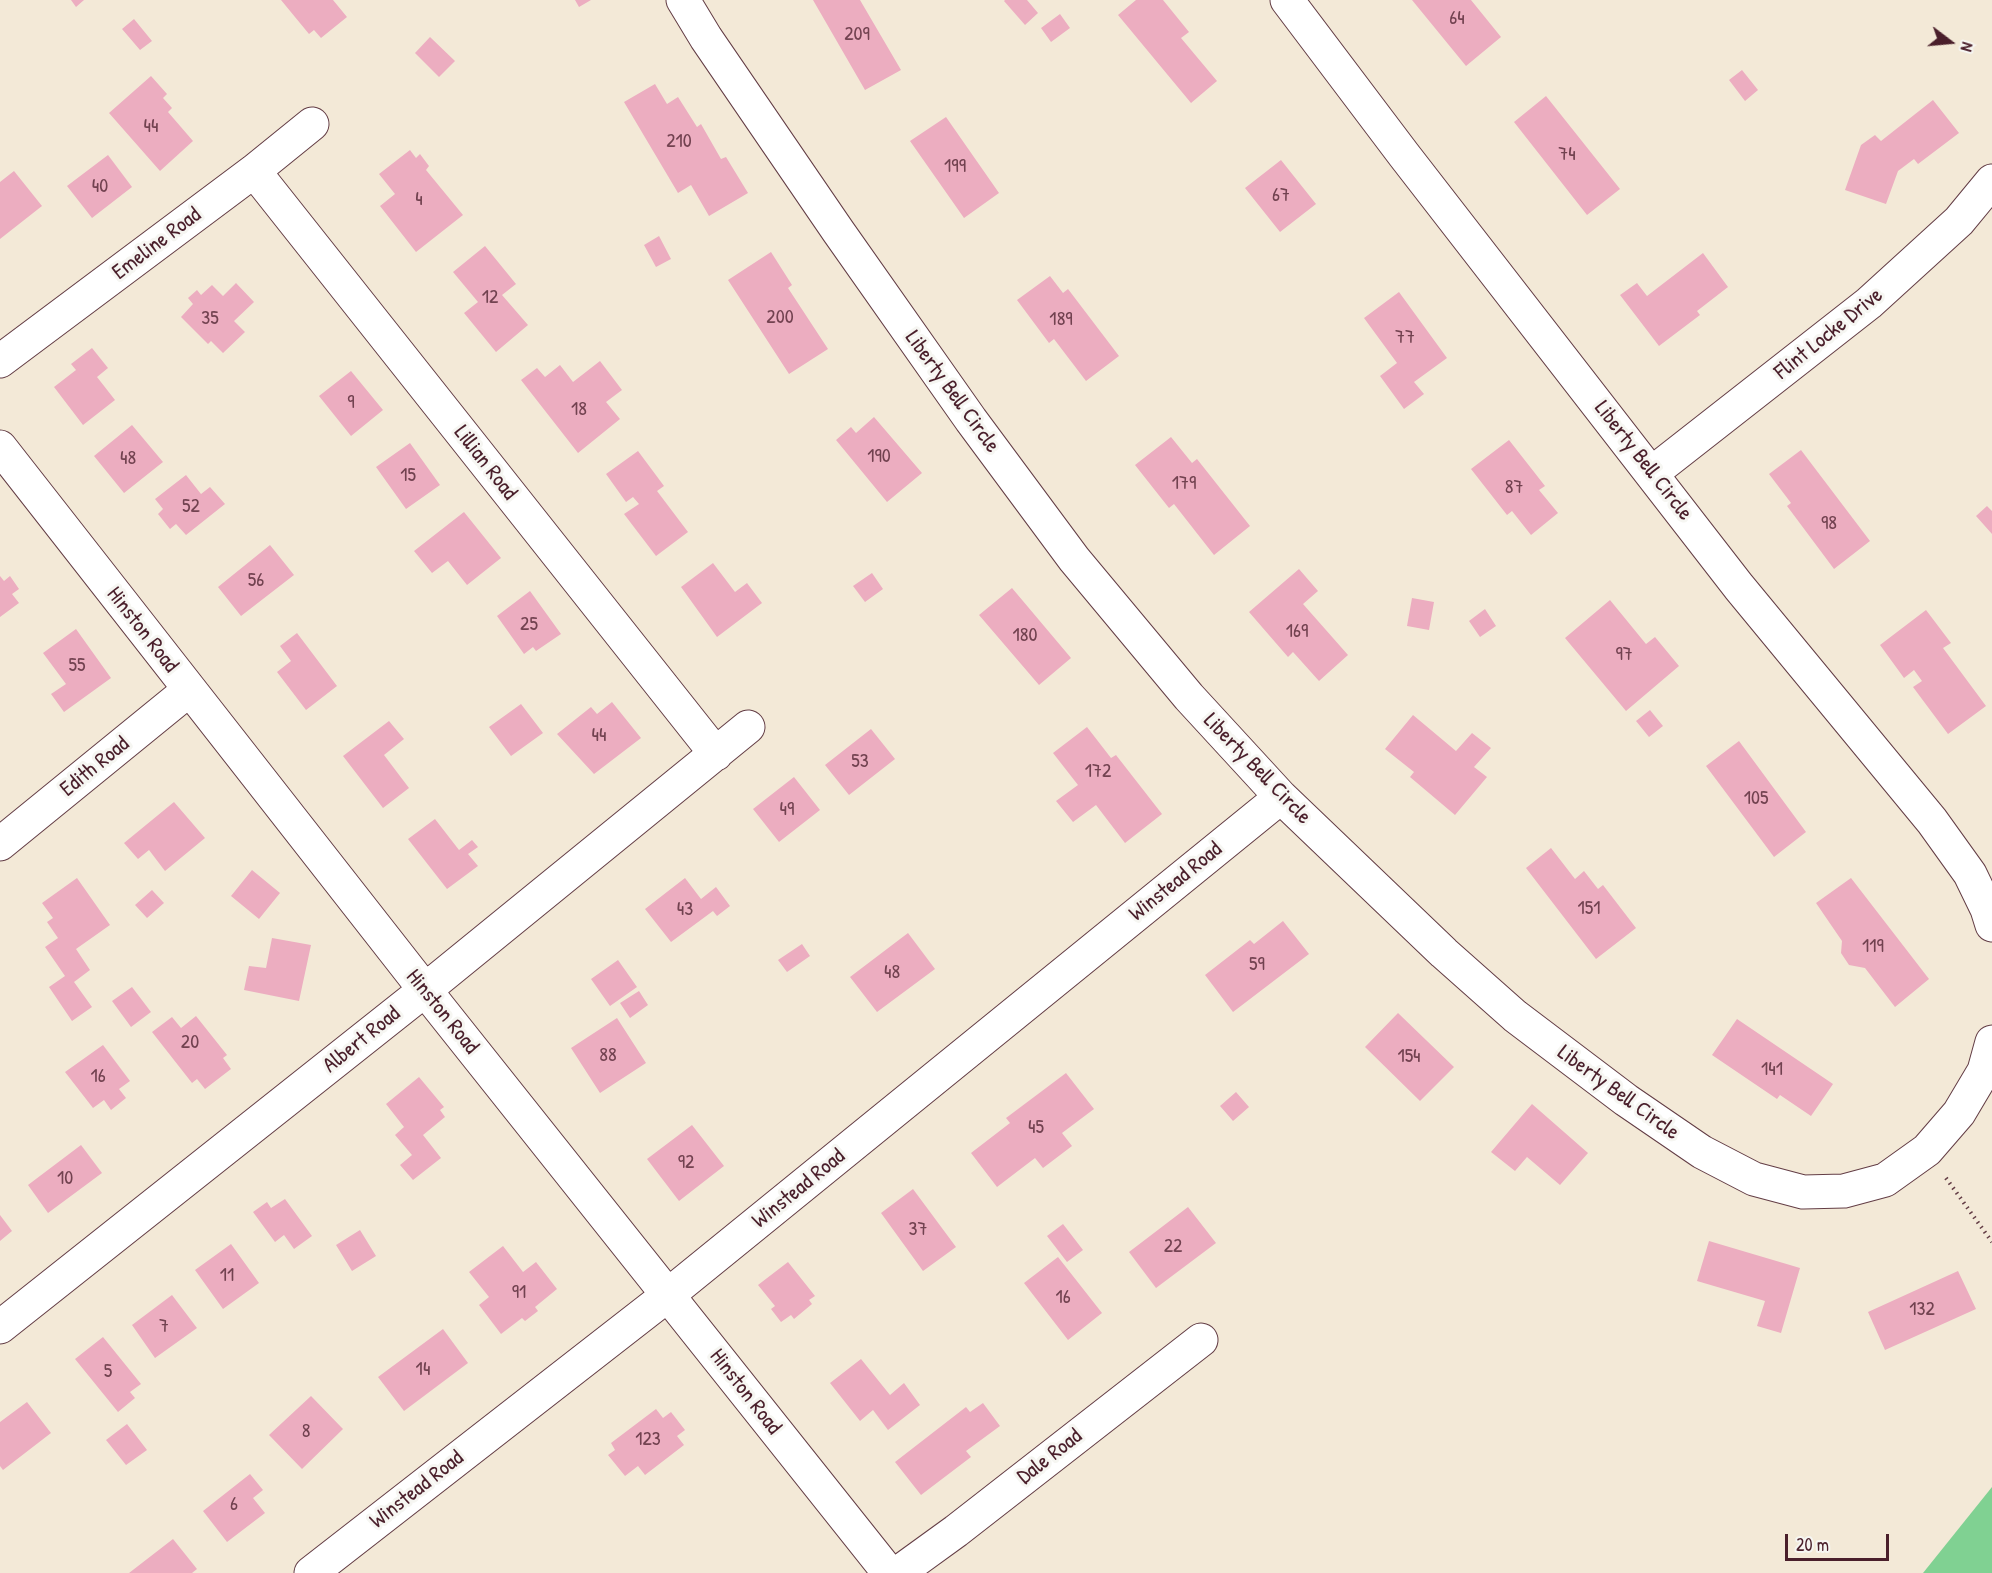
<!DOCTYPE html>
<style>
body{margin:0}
#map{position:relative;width:1992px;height:1573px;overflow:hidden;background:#f3e9d7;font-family:"Patrick Hand",sans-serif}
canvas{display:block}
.north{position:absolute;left:1920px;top:12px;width:60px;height:60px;-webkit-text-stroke:4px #f6f6f2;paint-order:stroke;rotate:106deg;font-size:16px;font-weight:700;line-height:24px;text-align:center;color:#4a1f2b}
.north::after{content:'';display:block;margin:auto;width:21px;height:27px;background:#4a1f2b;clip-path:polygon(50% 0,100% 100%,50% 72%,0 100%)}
.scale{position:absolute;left:1785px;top:1534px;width:104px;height:27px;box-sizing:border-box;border:3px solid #4a1f2b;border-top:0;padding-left:8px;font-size:18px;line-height:21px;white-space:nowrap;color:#4a1f2b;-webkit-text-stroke:4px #f6f6f2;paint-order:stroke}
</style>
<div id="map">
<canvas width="1992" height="1573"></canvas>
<div class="north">N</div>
<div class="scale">20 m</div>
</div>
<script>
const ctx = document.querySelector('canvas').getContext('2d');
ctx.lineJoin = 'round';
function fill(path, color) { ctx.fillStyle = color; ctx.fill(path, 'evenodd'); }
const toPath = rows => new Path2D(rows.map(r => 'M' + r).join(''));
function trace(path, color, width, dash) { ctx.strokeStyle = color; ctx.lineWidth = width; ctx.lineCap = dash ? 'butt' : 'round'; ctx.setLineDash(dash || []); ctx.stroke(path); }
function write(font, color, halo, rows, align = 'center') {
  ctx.font = font + ' "Patrick Hand",sans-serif'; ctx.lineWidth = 6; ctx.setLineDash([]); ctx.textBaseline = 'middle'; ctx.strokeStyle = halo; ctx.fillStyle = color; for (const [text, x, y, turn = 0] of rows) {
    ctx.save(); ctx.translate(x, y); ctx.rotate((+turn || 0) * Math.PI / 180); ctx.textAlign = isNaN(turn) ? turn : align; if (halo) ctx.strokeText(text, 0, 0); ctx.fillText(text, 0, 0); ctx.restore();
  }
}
const green = toPath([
 [1992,1487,1992,1573,1923,1573]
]);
const building = toPath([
 [71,0,84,0,76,7],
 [281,0,333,0,347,17,321,38,314,30,309,34],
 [575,0,591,0,579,7],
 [813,0,860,0,901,70,865,90],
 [1005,0,1027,0,1038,13,1025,25,1004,1],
 [1136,0,1163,0,1189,32,1181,38,1217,81,1191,103,1118,15],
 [1412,0,1471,0,1501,37,1466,66],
 [1060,14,1070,28,1051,42,1041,28],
 [134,19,152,41,140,50,122,29],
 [430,37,455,61,439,77,415,53],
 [1742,70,1758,90,1745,101,1729,80],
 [151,76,167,94,163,98,172,108,168,112,193,141,160,171,109,113],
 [655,84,667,104,678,97,697,127,701,124,721,159,726,157,748,193,709,216,691,185,678,193,624,102],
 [1546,96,1620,189,1587,215,1514,122],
 [1933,100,1959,133,1918,164,1914,159,1898,171,1886,204,1845,190,1861,145,1875,135,1881,141],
 [946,117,999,193,964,218,910,141],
 [410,150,416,158,420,154,429,166,426,170,463,215,416,252,380,206,395,194,379,174],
 [108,155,132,187,92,218,67,186],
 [1281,160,1316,204,1280,232,1245,188],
 [14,171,42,206,0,239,0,182],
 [659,236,671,259,656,267,644,245],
 [485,246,516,284,502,295,528,325,496,352,464,313,478,302,453,272],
 [771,252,792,285,788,288,828,349,789,374,728,280],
 [1703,253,1728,287,1697,311,1700,315,1659,346,1620,295,1637,283,1647,296],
 [1050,276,1063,293,1068,289,1119,356,1086,381,1054,339,1049,343,1017,300],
 [236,283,254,302,234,321,245,332,223,353,211,341,208,344,181,317,193,304,188,298,197,290,201,295,212,285,223,296],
 [1399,292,1447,358,1414,382,1424,394,1404,409,1380,376,1397,363,1364,318],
 [92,348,108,368,97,377,115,400,83,425,54,387,76,370,71,364],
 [600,361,622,390,606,402,620,419,578,453,521,380,537,368,545,377,560,365,573,382],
 [351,371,383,410,351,436,319,396],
 [874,417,922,473,887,502,836,440,851,427,856,433],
 [132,425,163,462,124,493,94,456],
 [1171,437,1192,463,1197,459,1250,526,1214,555,1174,504,1169,508,1135,465],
 [1509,440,1545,486,1539,490,1558,513,1531,535,1512,511,1507,515,1471,469],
 [410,443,440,485,406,509,376,467],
 [1801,450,1870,541,1834,569,1787,506,1791,503,1769,474],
 [638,451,664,486,657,491,688,532,656,556,624,514,639,504,633,497,626,502,606,474],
 [186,475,201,494,210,487,225,504,186,535,176,524,170,529,158,514,163,509,155,499],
 [1987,506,1992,511,1992,534,1976,516],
 [464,512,501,558,467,585,448,561,432,573,414,551],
 [270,545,294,575,241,616,218,587],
 [713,563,735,592,747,583,762,603,717,637,681,587],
 [1299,569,1318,591,1303,604,1348,655,1319,681,1293,652,1288,657,1249,612],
 [872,573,883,589,865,602,853,586],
 [0,576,4,581,10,576,19,589,12,594,19,603,0,617],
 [1012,588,1071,658,1039,685,979,615],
 [530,591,561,634,536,651,533,647,524,654,497,616],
 [1412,598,1434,602,1429,630,1407,626],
 [1610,600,1646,644,1655,637,1679,666,1626,711,1565,638],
 [1485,609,1496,626,1480,637,1469,621],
 [1926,610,1951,643,1943,648,1986,706,1948,734,1913,687,1922,681,1914,670,1904,678,1880,645],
 [76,629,111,678,64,712,51,694,66,684,43,653],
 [297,633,337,686,306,710,277,672,291,661,280,646],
 [612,702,641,738,594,774,557,734,591,707,597,714],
 [521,704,543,733,511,756,489,727],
 [1650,710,1663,726,1649,737,1636,721],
 [1413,715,1456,751,1472,733,1491,748,1474,767,1487,777,1455,815,1410,777,1414,772,1385,749],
 [389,721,404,739,384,755,409,788,383,808,343,756],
 [1087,727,1111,758,1116,755,1162,814,1125,843,1096,805,1073,822,1056,801,1078,785,1053,753],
 [871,729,895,759,849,795,825,765],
 [1739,741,1806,832,1774,857,1706,766],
 [794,777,820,810,779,842,753,809],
 [174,802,205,838,165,871,149,850,138,859,124,843],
 [435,819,459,850,472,840,478,847,468,854,478,866,447,889,408,839],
 [1551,848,1575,879,1584,871,1598,889,1603,885,1636,928,1596,959,1526,868],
 [252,870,280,893,259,919,231,896],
 [77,878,110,925,76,949,90,970,74,982,92,1007,72,1021,49,987,65,976,45,947,58,938,47,922,53,918,42,903],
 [685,878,701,899,716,887,730,906,717,916,713,911,671,942,645,909],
 [1851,878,1929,979,1895,1007,1865,968,1849,965,1841,953,1842,941,1816,903],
 [152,890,164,903,147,918,135,905],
 [1283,921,1309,954,1233,1012,1205,975,1250,940,1254,944],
 [908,933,935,969,877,1012,850,977],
 [272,938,311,945,299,1001,244,990,249,966,266,968],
 [802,944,810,956,787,972,778,960],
 [618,960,637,987,610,1006,591,979],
 [132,987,151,1012,131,1027,112,1001],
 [639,991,648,1005,630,1018,620,1003],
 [1398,1013,1454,1067,1420,1101,1365,1047],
 [196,1016,227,1055,223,1058,231,1069,205,1089,197,1079,192,1083,152,1032,172,1017,181,1028],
 [617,1018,646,1063,600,1093,571,1048],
 [1737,1019,1833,1084,1811,1116,1780,1095,1777,1099,1712,1055],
 [103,1045,130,1081,119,1089,126,1098,111,1110,104,1100,93,1108,65,1072],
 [1066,1073,1094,1109,1062,1133,1072,1146,1043,1168,1035,1158,997,1187,971,1153,1010,1123,1006,1118],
 [419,1077,444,1107,440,1110,445,1117,423,1135,441,1158,413,1180,400,1165,412,1155,395,1135,404,1127,386,1104],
 [1236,1092,1249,1107,1233,1121,1220,1106],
 [1532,1104,1588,1153,1560,1185,1527,1157,1515,1171,1491,1152],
 [692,1125,724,1166,679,1201,647,1159],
 [81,1145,102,1173,48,1213,28,1185],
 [913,1189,956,1247,923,1271,881,1213],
 [285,1199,312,1236,294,1249,284,1235,275,1242,253,1212,267,1202,271,1208],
 [1188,1207,1216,1243,1156,1288,1129,1252],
 [0,1215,12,1231,0,1241],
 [1063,1224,1083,1250,1067,1262,1047,1236],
 [360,1230,376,1256,352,1271,336,1245],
 [1709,1241,1800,1268,1781,1333,1757,1326,1765,1301,1697,1281],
 [231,1244,259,1283,223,1309,195,1270],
 [503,1246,523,1272,536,1262,557,1289,535,1307,538,1311,525,1321,522,1318,501,1334,479,1305,489,1297,469,1272],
 [1058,1257,1102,1313,1068,1340,1024,1283],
 [788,1262,815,1296,809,1300,812,1304,794,1319,791,1315,781,1322,771,1309,775,1306,758,1285],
 [1958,1271,1976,1309,1885,1350,1868,1312],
 [172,1295,197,1328,155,1358,132,1325],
 [443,1329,468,1363,404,1411,378,1377],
 [103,1337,141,1384,130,1392,135,1398,118,1412,75,1359],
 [861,1359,890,1395,904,1383,920,1405,888,1430,873,1410,860,1421,830,1383],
 [311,1396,343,1429,302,1469,269,1435],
 [27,1402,51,1433,3,1470,0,1466,0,1422],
 [983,1403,1000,1426,966,1451,971,1457,921,1495,895,1462,966,1407,970,1412],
 [656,1409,663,1418,671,1412,685,1430,677,1436,684,1445,645,1475,638,1466,625,1476,608,1455,615,1450,611,1443],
 [127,1424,147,1450,126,1465,106,1440],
 [250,1474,263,1490,253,1498,265,1513,227,1542,203,1511],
 [173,1539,197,1569,192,1573,129,1573]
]);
const path = toPath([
 [1946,1178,1992,1242]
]);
const minor = toPath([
 [683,0,706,38,838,231,971,420,1074,559,1189,697,1281,797,1444,953,1515,1016,1626,1100,1702,1152,1754,1179,1803,1192,1844,1191,1885,1180,1927,1150,1959,1113,1984,1071,1992,1042],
 [1287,0,1404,155,1739,587,1932,821,1970,874,1987,909,1992,925],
 [254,171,716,754],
 [0,361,254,171,312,124],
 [0,447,425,990,889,1573],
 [1652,473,1869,303,1959,221,1992,181],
 [0,844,189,690],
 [0,1327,425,990,748,727],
 [311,1573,668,1295,1281,797],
 [898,1573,956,1531,1201,1340]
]);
const numberNames = [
 ["64",1457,19],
 ["209",857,35],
 ["44",151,127],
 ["210",679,142],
 ["74",1567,155],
 ["199",955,167],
 ["40",100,187],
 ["67",1281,196],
 ["4",419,200],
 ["12",490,298],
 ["200",780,318],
 ["35",210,319],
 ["189",1061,320],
 ["77",1405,338],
 ["9",351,403],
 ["18",579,410],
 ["190",879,457],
 ["48",128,459],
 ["15",408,476],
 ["179",1184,484],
 ["87",1514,488],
 ["52",191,507],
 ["98",1829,524],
 ["56",256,581],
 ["25",529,625],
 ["169",1297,632],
 ["180",1025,636],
 ["97",1624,655],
 ["55",77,666],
 ["44",599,736],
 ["53",860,762],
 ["172",1098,772],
 ["105",1756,799],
 ["49",787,810],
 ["151",1589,909],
 ["43",685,910],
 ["119",1873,947],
 ["59",1257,965],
 ["48",892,973],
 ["20",190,1043],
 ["88",608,1056],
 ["154",1409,1057],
 ["141",1772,1070],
 ["16",98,1077],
 ["45",1036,1128],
 ["92",686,1163],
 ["10",65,1179],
 ["37",918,1230],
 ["22",1173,1247],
 ["11",227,1276],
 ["91",519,1293],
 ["16",1063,1298],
 ["132",1922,1310],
 ["7",164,1327],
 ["14",423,1370],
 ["5",108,1372],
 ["8",306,1432],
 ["123",648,1440],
 ["6",234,1505]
];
const streetNames = [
 ["Emeline Road",157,244,-37],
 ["Flint Locke Drive",1829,334,-39],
 ["Liberty Bell Circle",952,392,54],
 ["Liberty Bell Circle",1643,461,52],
 ["Lillian Road",485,463,52],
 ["Hinston Road",142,630,52],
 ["Edith Road",95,767,-39],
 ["Liberty Bell Circle",1257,769,46],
 ["Winstead Road",1176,882,-39],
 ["Hinston Road",442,1012,51],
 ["Albert Road",362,1040,-39],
 ["Liberty Bell Circle",1618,1093,36],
 ["Winstead Road",799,1189,-39],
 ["Hinston Road",745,1392,52],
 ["Dale Road",1050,1457,-38],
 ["Winstead Road",417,1490,-38]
];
fill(green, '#80d192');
fill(building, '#ecadc0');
trace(minor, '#633d45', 35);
trace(path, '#633d45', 4, [1.5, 4.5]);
trace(minor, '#fff', 33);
write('20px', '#724250', null, numberNames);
write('22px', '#4a1f2b', '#f6f6f2', streetNames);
</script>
